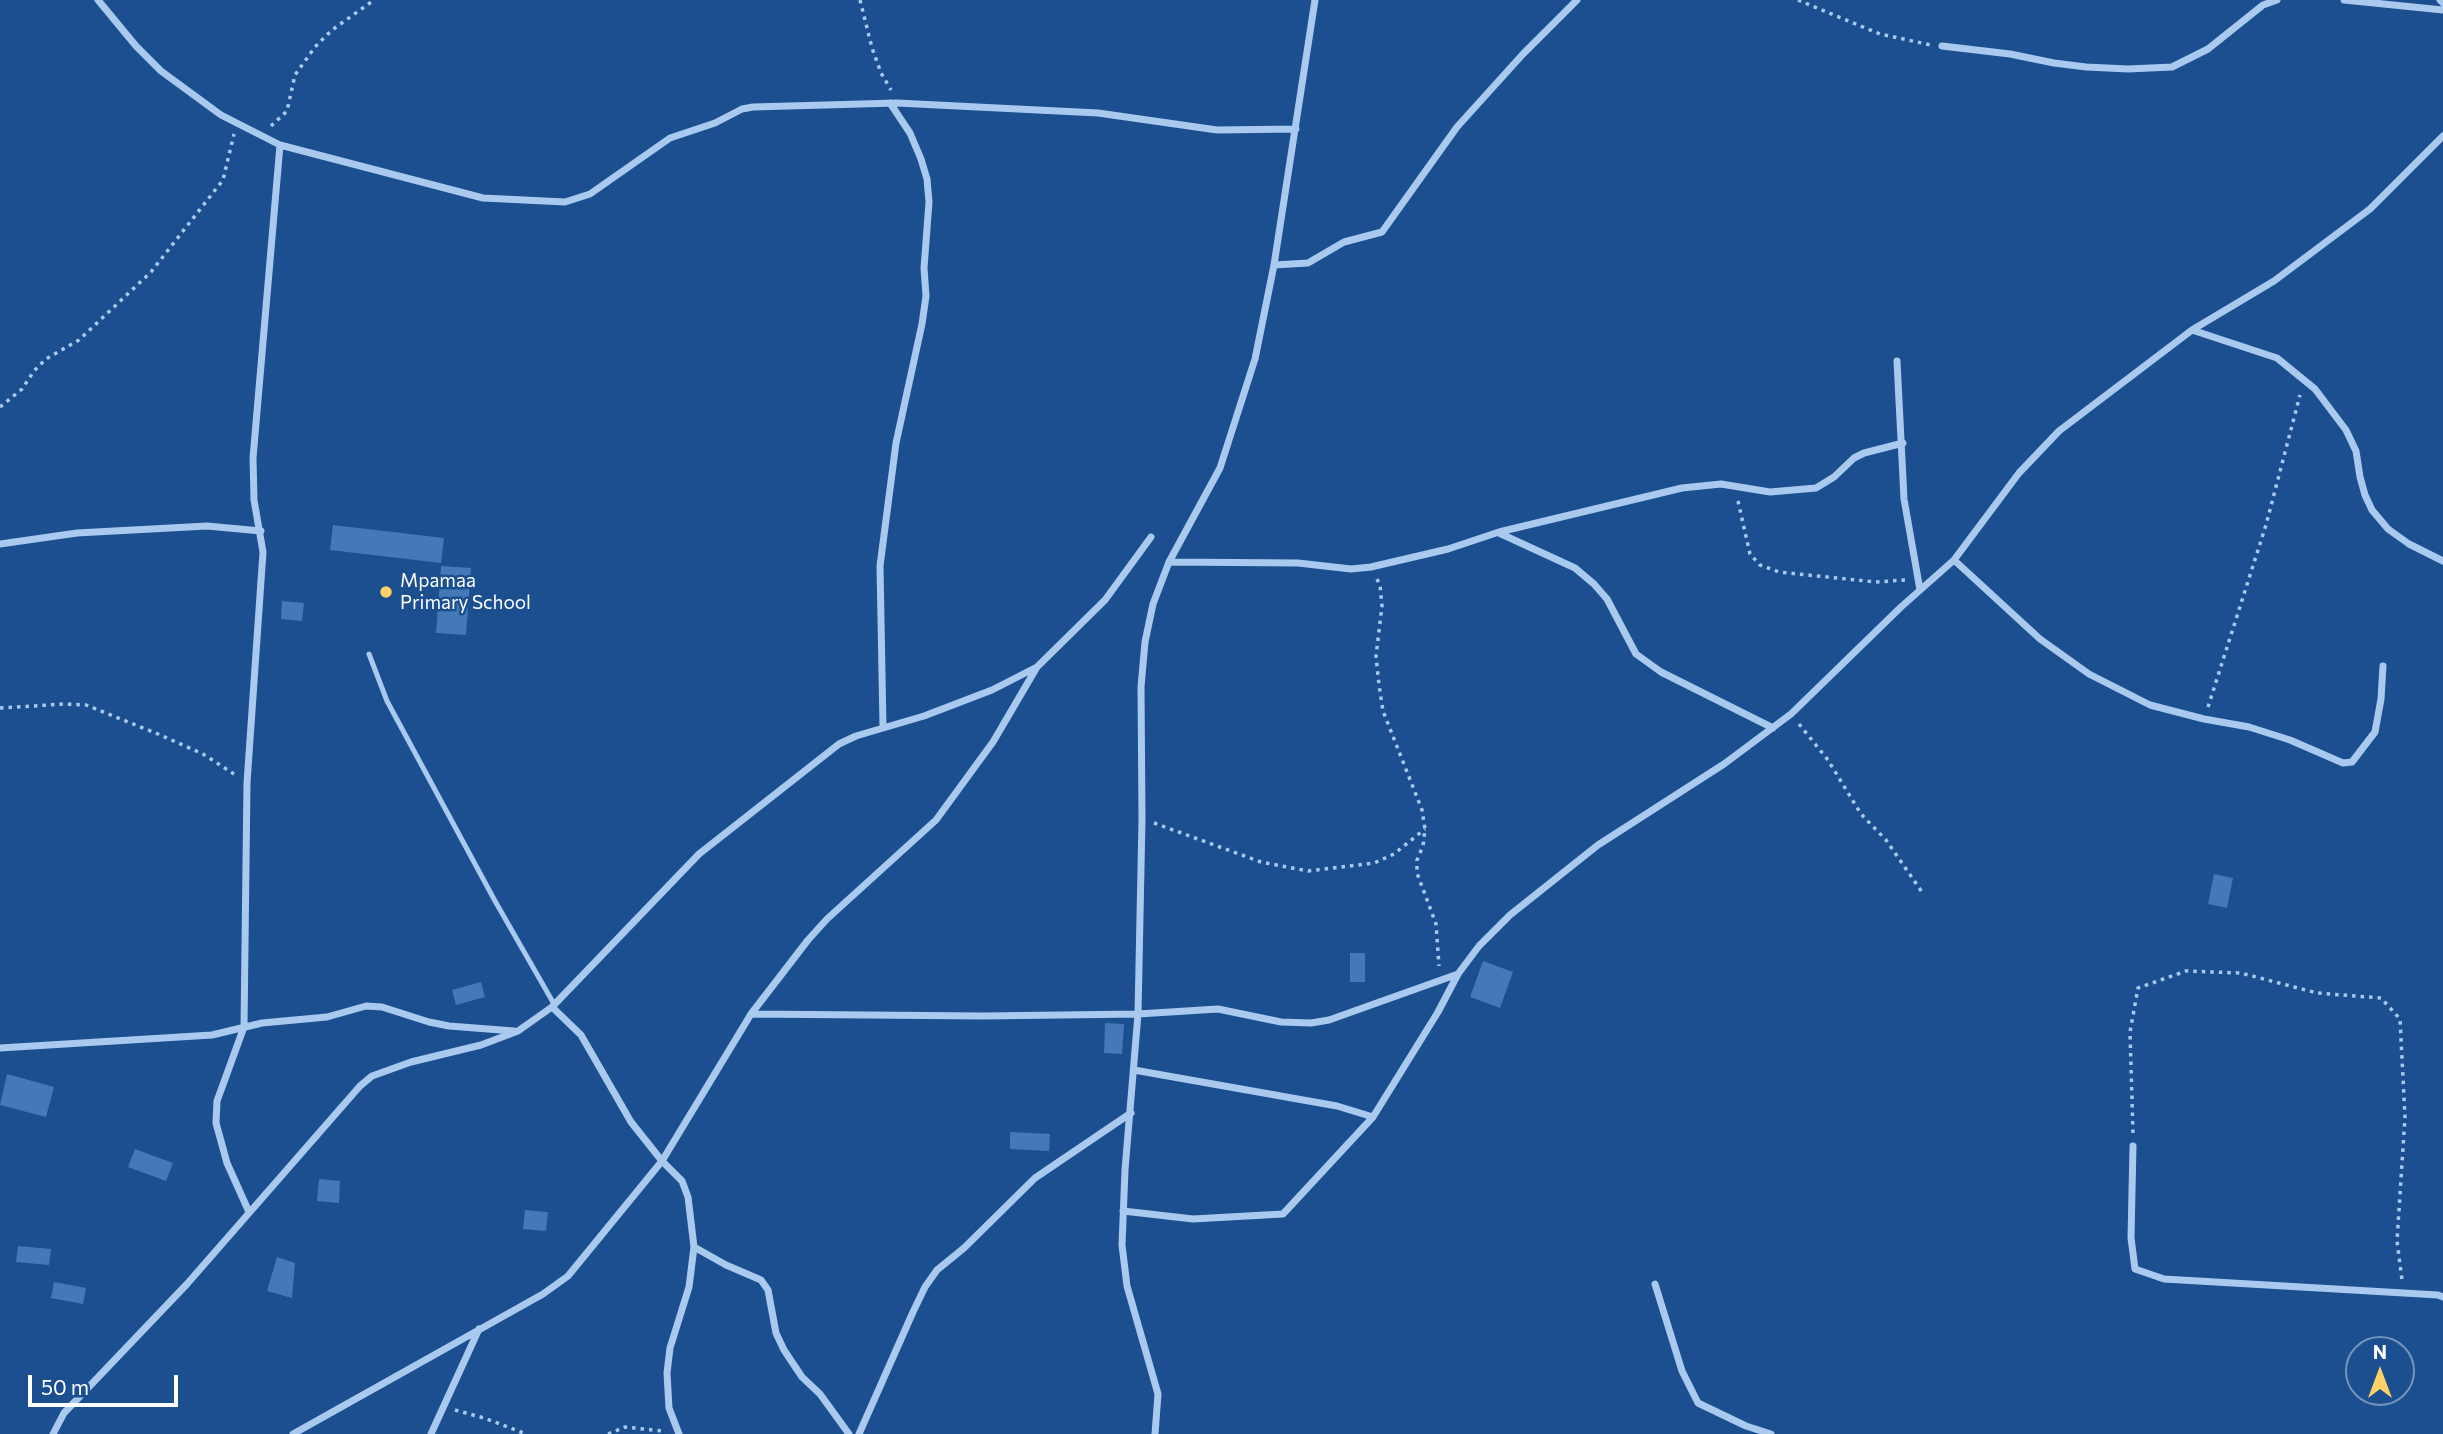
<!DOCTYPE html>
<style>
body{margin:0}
#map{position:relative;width:2443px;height:1434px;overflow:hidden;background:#1b4f8f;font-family:Commissioner,sans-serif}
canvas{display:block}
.north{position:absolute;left:2345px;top:1336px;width:70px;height:70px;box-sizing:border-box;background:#1b4f8f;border:2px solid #7695bc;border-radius:50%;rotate:0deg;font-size:19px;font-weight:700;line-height:28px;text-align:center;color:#fff}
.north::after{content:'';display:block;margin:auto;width:24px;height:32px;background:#ffd166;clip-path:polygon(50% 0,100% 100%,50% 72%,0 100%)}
.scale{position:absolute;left:28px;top:1375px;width:150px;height:32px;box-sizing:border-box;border:4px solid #fff;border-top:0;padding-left:9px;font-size:21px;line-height:24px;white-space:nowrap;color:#fff;-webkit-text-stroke:5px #1b4f8f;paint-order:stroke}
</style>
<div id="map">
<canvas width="2443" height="1434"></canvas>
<div class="north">N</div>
<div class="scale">50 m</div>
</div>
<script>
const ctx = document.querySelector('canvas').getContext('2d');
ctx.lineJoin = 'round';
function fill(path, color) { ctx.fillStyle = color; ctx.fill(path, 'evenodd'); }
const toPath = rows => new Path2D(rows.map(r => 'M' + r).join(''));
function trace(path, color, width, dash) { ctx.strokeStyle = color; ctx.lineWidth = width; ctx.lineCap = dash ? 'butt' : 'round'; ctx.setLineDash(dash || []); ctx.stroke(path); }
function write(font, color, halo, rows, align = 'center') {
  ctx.font = font + ' Commissioner,sans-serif'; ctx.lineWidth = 5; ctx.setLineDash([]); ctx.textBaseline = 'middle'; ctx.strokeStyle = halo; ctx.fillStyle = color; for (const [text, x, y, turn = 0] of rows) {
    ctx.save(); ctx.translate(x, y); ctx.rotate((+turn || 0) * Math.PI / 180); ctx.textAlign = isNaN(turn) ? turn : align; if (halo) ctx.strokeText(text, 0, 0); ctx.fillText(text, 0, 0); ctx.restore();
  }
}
const building = toPath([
 [333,525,444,538,441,563,330,550],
 [441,566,471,568,466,635,436,633],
 [282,601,304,603,302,621,281,619],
 [2214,874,2233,878,2227,908,2208,904],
 [1350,953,1365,953,1365,982,1350,982],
 [1483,961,1513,972,1500,1008,1470,997],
 [481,982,485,997,456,1005,452,990],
 [1105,1023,1124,1024,1122,1054,1104,1053],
 [7,1074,54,1087,46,1117,0,1105],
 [1010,1132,1050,1134,1049,1151,1010,1149],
 [135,1149,173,1163,166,1181,128,1167],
 [319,1179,340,1181,339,1203,317,1201],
 [525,1210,548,1212,546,1231,523,1229],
 [18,1246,51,1249,49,1265,16,1262],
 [277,1257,295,1263,292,1298,267,1291],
 [54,1282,86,1288,83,1304,51,1298]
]);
const path = toPath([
 [860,0,872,48,881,73,891,90],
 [1798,0,1880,34,1931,45],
 [271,126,287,111,295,75,315,47,332,30,374,0],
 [0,407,22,389,34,371,46,359,79,340,151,272,223,180,234,134],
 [1738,501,1750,554,1760,565,1779,572,1876,582,1905,580],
 [1377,579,1380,585,1382,606,1376,656,1379,685,1383,711,1422,810,1425,829,1423,846,1417,860,1417,873,1436,924,1439,966],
 [2208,707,2266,525,2300,395],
 [0,708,64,704,86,705,158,734,203,754,234,774],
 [1799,724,1828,760,1861,814,1886,840,1922,892],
 [1154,823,1261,862,1308,871,1374,863,1394,854,1425,829],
 [2133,1133,2130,1032,2138,988,2186,971,2241,973,2317,993,2381,998,2400,1019,2405,1117,2397,1241,2402,1280],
 [455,1410,484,1418,526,1434],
 [608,1434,625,1427,663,1431]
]);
const lane = toPath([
 [369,654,387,701,495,901,554,1004]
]);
const street = toPath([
 [98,0,136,46,161,71,221,115,280,145,483,198,565,202,590,194,670,138,715,123,742,109,753,107,897,103,1098,113,1217,130,1296,129],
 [2344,0,2443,10],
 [2440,0,2443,3],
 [1942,46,2010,54,2054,63,2086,67,2128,69,2172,67,2208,49,2263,5,2277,0],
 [1274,265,1308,263,1344,242,1382,232,1457,127,1523,54,1577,0],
 [2192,330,2277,358,2315,389,2346,430,2356,451,2360,477,2365,495,2372,510,2388,529,2409,544,2443,561],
 [1897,361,1904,499,1920,590],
 [1499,533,1575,568,1594,584,1607,599,1636,654,1661,672,1773,728],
 [0,544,77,533,207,526,261,531],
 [1954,560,2040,639,2089,674,2150,705,2204,719,2249,727,2290,740,2343,763,2352,762,2375,732,2381,699,2383,666],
 [1169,562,1298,563,1351,569,1371,567,1448,549,1499,532,1682,488,1721,484,1770,492,1816,488,1834,477,1854,458,1864,453,1903,443],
 [883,727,880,566,896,443,922,324,926,296,924,268,929,202,927,179,921,159,910,133,890,103],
 [552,1007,581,1035,631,1122,662,1161,682,1181,688,1197,694,1247,689,1287,670,1348,667,1373,669,1408,679,1434],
 [751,1014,983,1016,1138,1014,1218,1009,1281,1022,1311,1023,1329,1020,1458,974],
 [0,1048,212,1035,262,1023,327,1017,366,1006,382,1007,429,1022,449,1026,514,1031],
 [1134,1070,1337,1106,1373,1117],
 [2133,1146,2131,1238,2135,1269,2164,1279,2438,1295,2443,1297],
 [1123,1211,1193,1219,1283,1214,1373,1117,1438,1012,1458,974,1479,946,1510,915,1598,845,1724,764,1791,714,1901,607,1954,560,2019,473,2059,431,2192,330,2274,281,2370,209,2443,136],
 [249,1212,227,1163,216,1123,217,1101,244,1027,247,783,263,552,254,500,253,458,280,145],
 [694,1247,726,1265,761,1280,768,1290,776,1333,784,1350,802,1377,820,1394,849,1434],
 [1655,1284,1682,1371,1698,1403,1746,1426,1771,1434],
 [53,1434,64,1413,187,1284,360,1086,372,1076,411,1062,481,1045,518,1031,552,1007,699,854,839,744,856,736,924,716,992,690,1037,667],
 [293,1434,543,1294,568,1276,662,1161,751,1014,808,940,827,919,936,820,993,742,1037,667,1105,600,1151,537],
 [431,1434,479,1329],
 [859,1434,913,1312,925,1287,937,1270,964,1248,1035,1178,1131,1113],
 [1155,1434,1158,1394,1127,1286,1122,1245,1125,1170,1138,1014,1142,819,1141,687,1145,642,1153,604,1169,562,1220,468,1255,359,1274,265,1315,0]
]);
const markers = [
 [386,592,7,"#ffd166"]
];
const poiNames = [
 ["Mpamaa",400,581],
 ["Primary School",400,603]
];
fill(building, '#4478b7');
trace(path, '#a9c9ee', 3.5, [3.5, 5]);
trace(lane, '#a9c9ee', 5);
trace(street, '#a9c9ee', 7);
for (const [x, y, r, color] of markers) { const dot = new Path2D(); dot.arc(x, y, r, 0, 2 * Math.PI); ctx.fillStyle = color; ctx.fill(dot); trace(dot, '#1b4f8f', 2.5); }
write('19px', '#fff', '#1b4f8f', poiNames, 'left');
</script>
